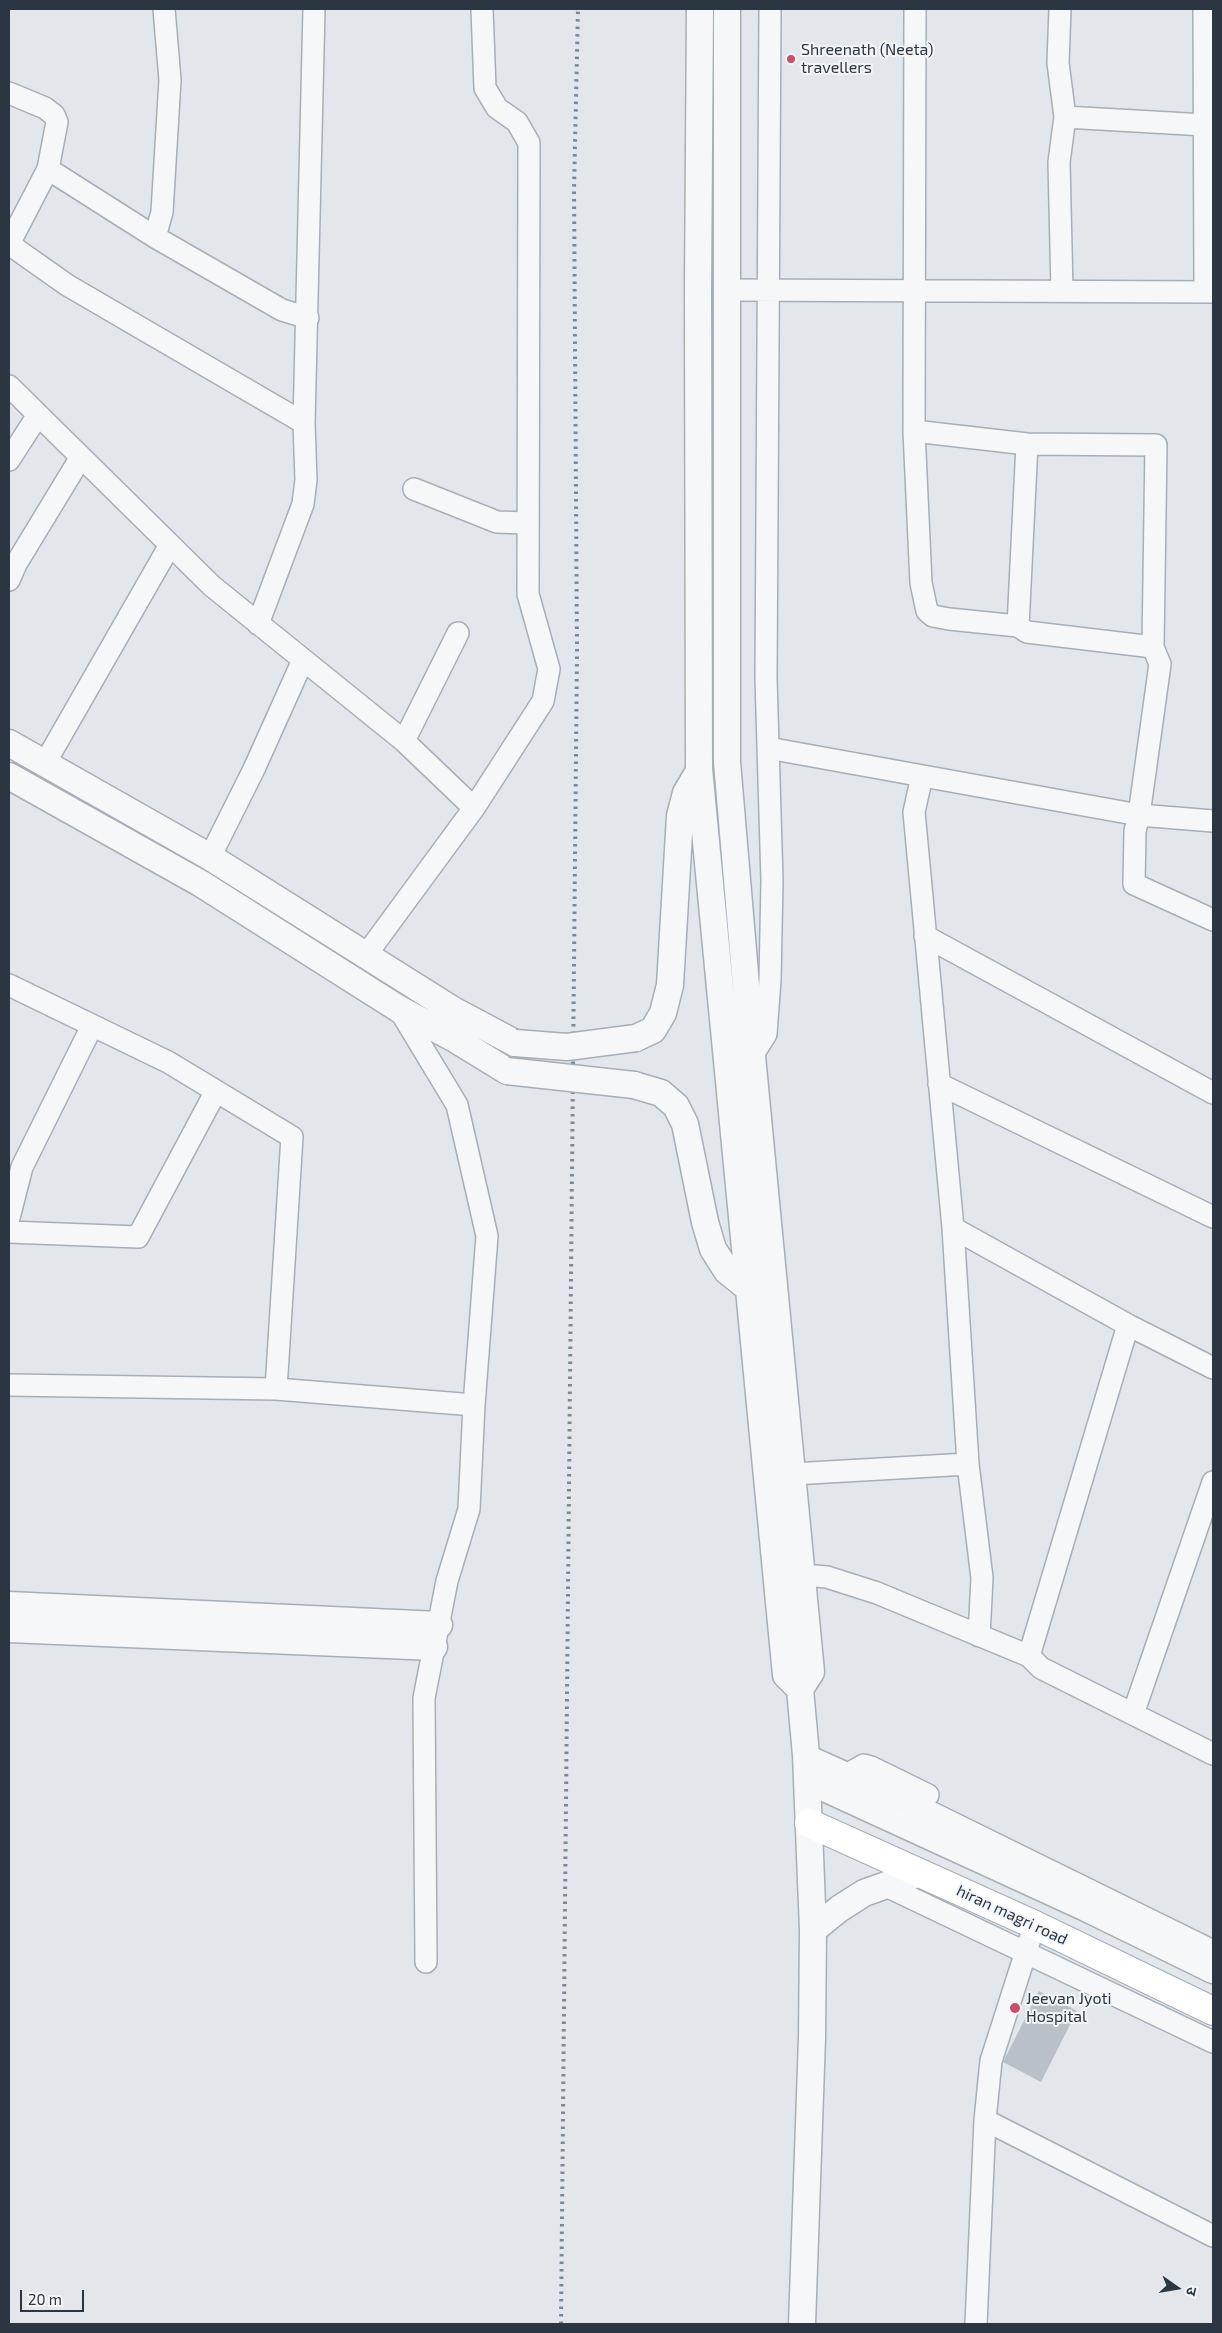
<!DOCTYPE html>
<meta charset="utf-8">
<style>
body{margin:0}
#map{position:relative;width:1222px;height:2333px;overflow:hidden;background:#e3e7eb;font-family:"Exo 2","Noto Sans Devanagari",sans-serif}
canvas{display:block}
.frame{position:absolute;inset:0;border:10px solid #2b3642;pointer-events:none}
.north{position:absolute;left:1152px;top:2263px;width:50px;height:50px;-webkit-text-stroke:4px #f3f5f8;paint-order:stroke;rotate:103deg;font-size:14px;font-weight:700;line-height:20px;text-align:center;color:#2b3642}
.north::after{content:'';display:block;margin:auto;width:18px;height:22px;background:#2b3642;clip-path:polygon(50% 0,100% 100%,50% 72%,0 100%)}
.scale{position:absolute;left:20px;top:2290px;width:64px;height:22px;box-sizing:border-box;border:2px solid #2b3642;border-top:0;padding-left:6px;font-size:15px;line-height:18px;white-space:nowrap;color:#2b3642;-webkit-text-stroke:4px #f3f5f8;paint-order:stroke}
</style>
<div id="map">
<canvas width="1222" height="2333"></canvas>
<div class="frame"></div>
<div class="north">उ</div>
<div class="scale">20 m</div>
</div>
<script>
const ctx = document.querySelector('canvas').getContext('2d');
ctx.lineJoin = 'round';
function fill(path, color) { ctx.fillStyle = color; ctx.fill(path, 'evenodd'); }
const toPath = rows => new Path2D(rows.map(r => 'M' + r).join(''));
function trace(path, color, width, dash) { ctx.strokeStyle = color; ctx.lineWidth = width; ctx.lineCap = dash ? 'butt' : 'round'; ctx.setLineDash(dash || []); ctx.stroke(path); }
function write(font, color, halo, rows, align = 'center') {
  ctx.font = font + ' "Exo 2",sans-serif'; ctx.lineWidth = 4; ctx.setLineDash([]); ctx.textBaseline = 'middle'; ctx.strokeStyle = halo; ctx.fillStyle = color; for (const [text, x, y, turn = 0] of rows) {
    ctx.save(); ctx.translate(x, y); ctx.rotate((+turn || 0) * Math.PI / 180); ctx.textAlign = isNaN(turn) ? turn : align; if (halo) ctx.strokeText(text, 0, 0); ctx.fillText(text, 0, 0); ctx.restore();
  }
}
const building = toPath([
 [1039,1991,1077,2011,1041,2082,1003,2062]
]);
const minor = toPath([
 [915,9,914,431,921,583,927,611,933,616,949,619,1018,626,1027,632,1153,647],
 [1060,9,1058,63,1065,117,1059,162,1062,291],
 [1204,9,1205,292],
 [9,93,45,108,54,115,57,122,48,169,9,244],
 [1065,117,1205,125],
 [48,169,155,237,282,310,308,318],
 [155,237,162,212,170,80,164,9],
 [9,244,67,285,304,423],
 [726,290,1213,292],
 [9,386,212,586,404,741,474,808,366,955],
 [914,431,1027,444,1156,445,1153,647,1160,664,1139,815,1213,821],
 [9,460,38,415],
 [414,489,497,522,527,523],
 [9,580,16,564,81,457],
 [258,624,303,504,306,480,304,423,314,9],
 [1018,626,1027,444],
 [404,741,458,633],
 [768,748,1139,815,1135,831,1134,884,1213,920],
 [45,763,170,545],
 [922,776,914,812,953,1228,968,1464,982,1578,979,1636],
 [474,808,543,701,549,669,528,594,529,143,517,122,497,108,485,88,482,9],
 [210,857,254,769,303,660],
 [925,936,1213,1093],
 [9,985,168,1062,292,1137,276,1389,474,1405,487,1236,457,1105,399,1009],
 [752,1056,766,1034,770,980,772,881,766,678,770,9],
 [939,1084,1213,1217],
 [9,1218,22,1167,92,1026],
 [953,1228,1128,1325,1213,1368],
 [9,1232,138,1237,216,1091],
 [9,1385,276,1389],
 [792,1474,968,1464],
 [802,1575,827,1577,877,1593,1029,1656,1041,1668,1213,1754],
 [1029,1656,1128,1325],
 [1133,1714,1213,1482],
 [806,1755,908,1801,1213,1951],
 [848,1774,864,1765,871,1767,928,1795],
 [884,1885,1213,2042],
 [426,1962,424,1698,447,1581,469,1509,474,1405],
 [985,2120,991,2061,1030,1939],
 [976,2324,985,2120,1213,2236]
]);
const tertiary = toPath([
 [700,9,698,290,699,769,786,1675,800,1689],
 [727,9,727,762,752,1056,811,1672,800,1689,806,1755,813,1930,812,2038,802,2324],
 [9,743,210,857,453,1010,515,1043],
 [9,776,200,883,399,1009,453,1038,507,1071],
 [636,1038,653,1030,663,1013,670,985,680,816,686,793,699,771],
 [634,1085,661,1093,676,1106,685,1124,705,1222,713,1249,727,1271,747,1287],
 [9,1605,439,1625],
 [9,1629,434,1647],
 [807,1780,1086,1908,1213,1970],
 [813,1930,839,1909,864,1893,920,1873]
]);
const primary = toPath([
 [809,1823,1035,1925,1213,2011]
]);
const rail = toPath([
 [561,2324,577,650,574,190,578,9]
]);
const tertiaryBridge = toPath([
 [515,1043,567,1047,636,1038],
 [507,1071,634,1085]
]);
const markers = [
 [791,59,5,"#ca4d6a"],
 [1015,2008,6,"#ca4d6a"]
];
const poiNames = [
 ["Shreenath (Neeta)",801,50],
 ["travellers",801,68],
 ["Jeevan Jyoti",1026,1999],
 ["Hospital",1026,2017]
];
const streetNames = [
 ["hiran magri road",1012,1915,25]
];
fill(building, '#bac0c7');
trace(minor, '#a8aeb5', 24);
trace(tertiary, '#a8aeb5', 29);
trace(primary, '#a3acb6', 30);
trace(minor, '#f6f7f9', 21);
trace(tertiary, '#f6f7f9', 26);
trace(primary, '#fff', 28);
trace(rail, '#7d8794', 4, [2.5, 5]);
trace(tertiaryBridge, '#a8aeb5', 29, []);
trace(tertiaryBridge, '#f6f7f9', 26);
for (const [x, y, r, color] of markers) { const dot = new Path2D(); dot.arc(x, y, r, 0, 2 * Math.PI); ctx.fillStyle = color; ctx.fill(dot); trace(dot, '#f3f5f8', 2); }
write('16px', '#2b3642', '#f3f5f8', poiNames, 'left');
write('16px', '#2b3642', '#f3f5f8', streetNames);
</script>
